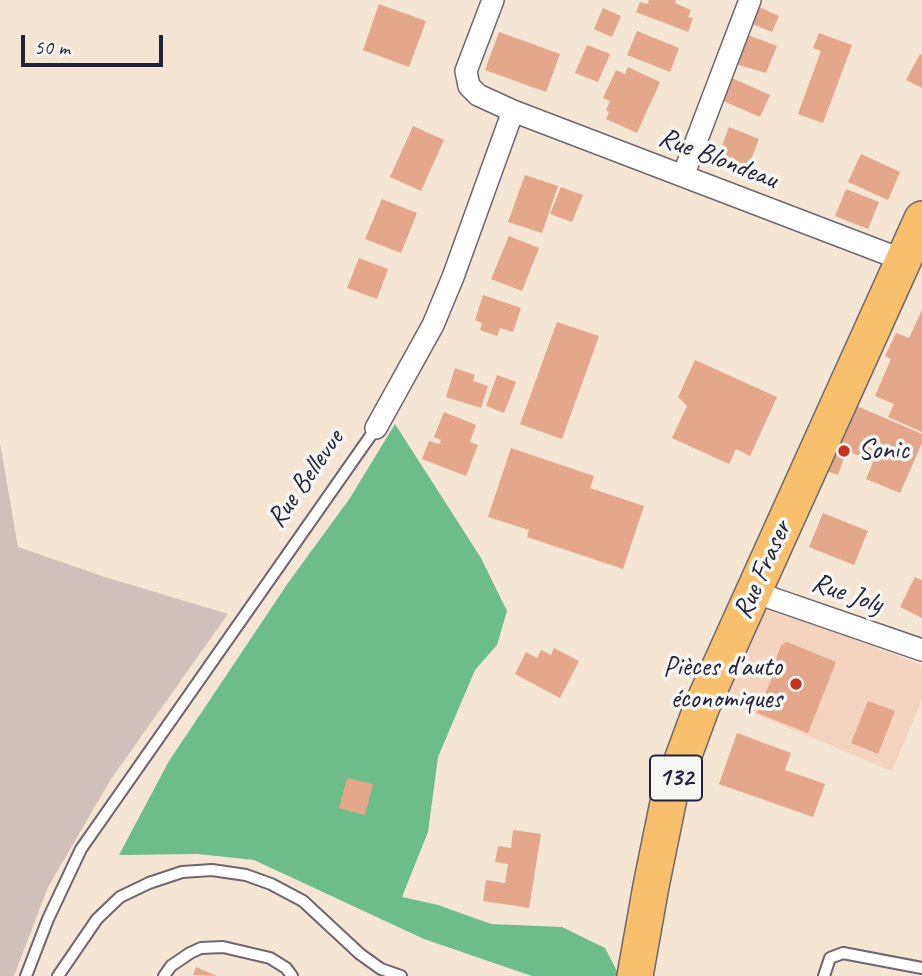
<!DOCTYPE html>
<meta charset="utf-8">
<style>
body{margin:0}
#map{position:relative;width:922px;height:976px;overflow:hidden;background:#f5e5d3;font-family:Caveat,sans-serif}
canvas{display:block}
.scale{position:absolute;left:21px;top:35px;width:142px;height:32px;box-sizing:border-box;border:4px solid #22223b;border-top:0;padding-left:9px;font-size:21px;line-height:24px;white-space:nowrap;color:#22223b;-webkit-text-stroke:5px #f6f6f2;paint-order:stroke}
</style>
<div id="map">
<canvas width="922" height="976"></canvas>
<div class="scale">50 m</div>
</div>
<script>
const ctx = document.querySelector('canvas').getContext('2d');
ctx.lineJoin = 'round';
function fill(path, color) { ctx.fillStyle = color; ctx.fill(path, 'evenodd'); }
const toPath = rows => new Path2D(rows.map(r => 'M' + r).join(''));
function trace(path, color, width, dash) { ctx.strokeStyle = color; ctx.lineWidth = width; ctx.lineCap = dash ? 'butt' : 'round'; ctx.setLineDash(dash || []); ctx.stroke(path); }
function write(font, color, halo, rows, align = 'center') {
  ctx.font = font + ' Caveat,sans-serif'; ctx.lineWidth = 7; ctx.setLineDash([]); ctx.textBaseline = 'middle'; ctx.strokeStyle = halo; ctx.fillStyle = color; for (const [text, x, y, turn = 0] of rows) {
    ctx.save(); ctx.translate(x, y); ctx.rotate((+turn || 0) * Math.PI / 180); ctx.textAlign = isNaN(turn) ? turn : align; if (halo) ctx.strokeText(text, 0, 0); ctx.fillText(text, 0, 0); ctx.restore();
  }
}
const built = toPath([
 [760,603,922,665,922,700,892,771,721,700]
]);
const industrial = toPath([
 [0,443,18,547,105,577,228,614,111,779,48,887,14,976,0,976]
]);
const forest = toPath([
 [395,424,481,558,507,611,497,645,475,670,438,757,428,832,402,897,438,905,491,924,562,927,605,948,618,973,617,976,532,976,424,939,254,860,198,854,119,855,169,761,288,583,350,498]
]);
const building = toPath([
 [649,0,676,0,675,3,691,10,688,17,693,18,688,32,636,12,640,2,647,4],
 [379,4,426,21,409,67,363,50],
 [755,5,779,16,772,32,748,22],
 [603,8,621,16,612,37,594,29],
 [637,31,679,48,670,72,627,55],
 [499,32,560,54,546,92,485,70],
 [740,32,777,46,766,73,729,62],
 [819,33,852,45,823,123,798,114,821,51,813,48],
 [587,45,610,54,598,82,575,73],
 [920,54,922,55,922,88,906,80],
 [628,67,660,82,637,133,606,119,609,112,606,110,610,101,603,98,616,70,625,74],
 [732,78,770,95,760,117,721,100],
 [413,126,444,140,421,191,390,177],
 [729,127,759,139,745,175,715,164],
 [861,154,900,172,888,200,848,182],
 [525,175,558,186,542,233,508,222],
 [561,187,583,195,572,222,550,214],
 [846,189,879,202,868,229,835,216],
 [382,199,417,213,401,253,365,239],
 [509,236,539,248,522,291,491,279],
 [359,258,388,269,377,299,347,288],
 [483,295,521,308,513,332,500,328,497,336,480,330,482,323,475,320],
 [922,310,922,432,888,417,894,404,875,396,891,359,885,356,896,333,909,338],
 [557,322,599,336,562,439,520,424],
 [695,360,777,397,750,456,736,449,729,464,672,438,687,406,678,397],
 [455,368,475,375,473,381,488,386,481,408,446,397],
 [497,375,516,382,504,413,486,406],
 [843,400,922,434,922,443,900,493,866,479,873,462,825,441],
 [444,412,476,425,470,442,478,445,466,476,422,459,429,441,439,444,441,440,434,437],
 [511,448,594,476,590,488,644,506,623,569,527,537,529,530,488,517],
 [825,451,844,458,838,475,818,468],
 [823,513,868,531,854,565,809,547],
 [915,577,922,580,922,618,900,607],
 [787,642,836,662,808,733,757,713,778,664,776,659,781,645],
 [554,648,579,661,560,698,515,674,526,652,537,658,541,650,551,655],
 [868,701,895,711,878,754,851,743],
 [737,733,791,753,785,770,825,784,813,817,719,784],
 [347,778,373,784,365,815,339,808],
 [513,830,541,834,529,908,483,901,486,880,505,883,508,864,495,862,498,846,511,848],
 [196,967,217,976,193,975]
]);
const lane = toPath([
 [26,976,48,919,81,849,376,428],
 [58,976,97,919,120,897,149,883,182,872,212,870,246,875,271,884,303,901,360,954,381,969,401,976],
 [164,976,171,966,190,953,201,948,223,947,270,958,286,968,292,976],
 [824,976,830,958,843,953,922,968]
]);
const street = toPath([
 [493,0,466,71,469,86,478,95,513,111,903,260],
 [683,176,750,0],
 [376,428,433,325,453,277,513,111],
 [754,592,922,650]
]);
const primary = toPath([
 [635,976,651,886,670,793,702,706,922,219]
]);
const markers = [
 [844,451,7,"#c8321e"],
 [796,684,7,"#c8321e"]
];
const shields = [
 [676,778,52]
];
const shieldNames = [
 ["132",676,778]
];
const streetNames = [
 ["Rue Blondeau",718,159,21],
 ["Rue Bellevue",306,479,-55],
 ["Rue Fraser",763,570,-66],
 ["Rue Joly",847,594,19]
];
const poiNames = [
 ["Sonic",858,451],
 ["Pièces d'auto",782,668,"right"],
 ["économiques",782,700,"right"]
];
fill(built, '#f4d4bf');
fill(industrial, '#d0c0bb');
fill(forest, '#6cbd88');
fill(building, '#e4a78b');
trace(lane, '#6c6670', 14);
trace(street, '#6c6670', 24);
trace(primary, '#6c6670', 38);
trace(lane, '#fff', 10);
trace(street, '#fff', 21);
trace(primary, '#f8bf6c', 35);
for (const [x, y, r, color] of markers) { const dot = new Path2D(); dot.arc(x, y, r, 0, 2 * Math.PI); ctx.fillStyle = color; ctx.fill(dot); trace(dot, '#f6f6f2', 2.5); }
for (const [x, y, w] of shields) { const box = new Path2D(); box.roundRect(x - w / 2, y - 22.5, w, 45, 5); ctx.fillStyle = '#f6f6f2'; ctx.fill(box); trace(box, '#22223b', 2); }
write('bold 26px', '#22223b', null, shieldNames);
write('28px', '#22223b', '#f6f6f2', streetNames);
write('28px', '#22223b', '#f6f6f2', poiNames, 'left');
</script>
